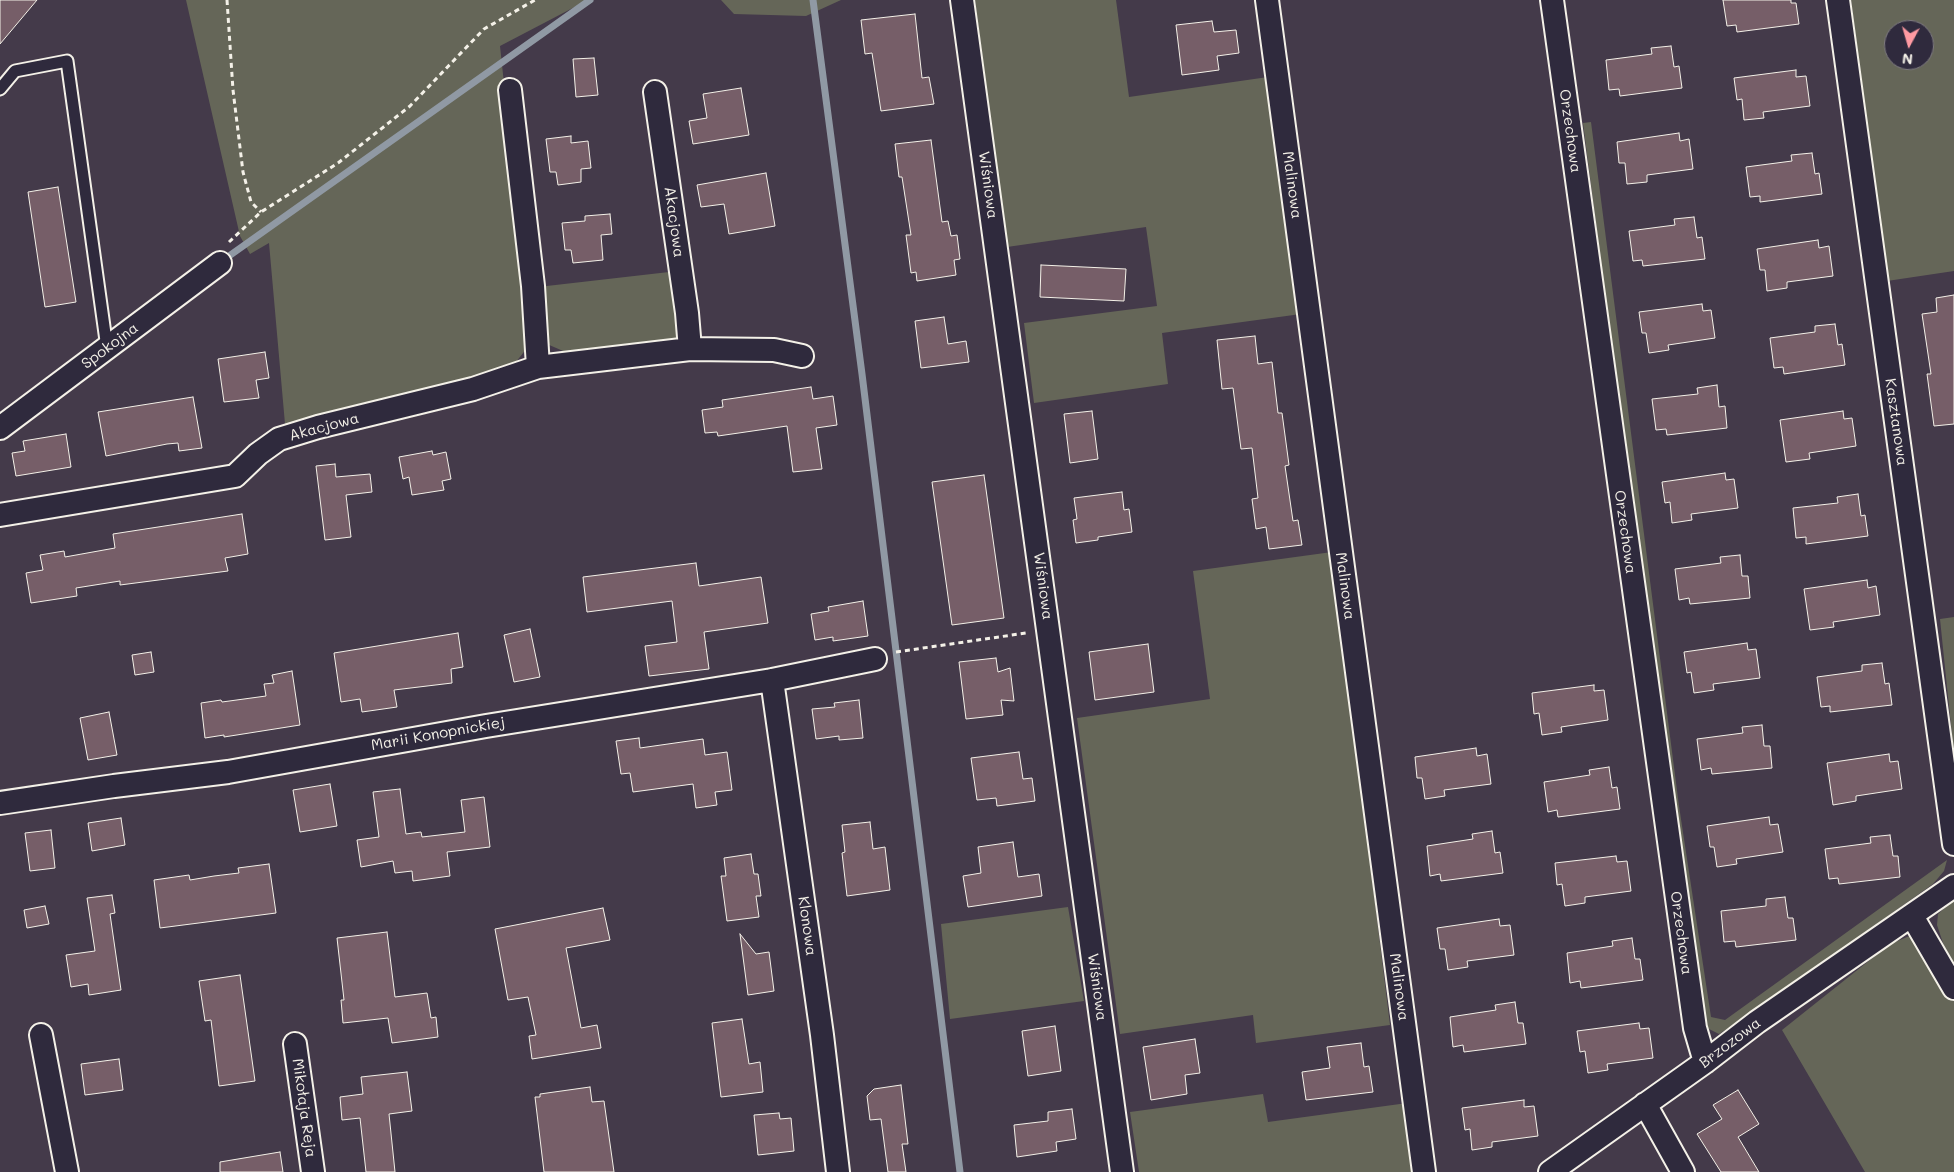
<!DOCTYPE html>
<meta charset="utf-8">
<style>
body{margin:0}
#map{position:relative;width:1954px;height:1172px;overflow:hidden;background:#443a4a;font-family:Mali,sans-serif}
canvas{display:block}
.north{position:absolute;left:1884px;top:20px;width:50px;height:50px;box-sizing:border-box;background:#2f2a3d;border:1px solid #7e7a81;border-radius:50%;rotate:186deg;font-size:14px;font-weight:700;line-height:20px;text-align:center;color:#f4f1e8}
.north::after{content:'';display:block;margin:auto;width:18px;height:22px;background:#ff9aa2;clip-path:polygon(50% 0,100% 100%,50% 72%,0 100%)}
</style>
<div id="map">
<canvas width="1954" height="1172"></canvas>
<div class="north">N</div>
</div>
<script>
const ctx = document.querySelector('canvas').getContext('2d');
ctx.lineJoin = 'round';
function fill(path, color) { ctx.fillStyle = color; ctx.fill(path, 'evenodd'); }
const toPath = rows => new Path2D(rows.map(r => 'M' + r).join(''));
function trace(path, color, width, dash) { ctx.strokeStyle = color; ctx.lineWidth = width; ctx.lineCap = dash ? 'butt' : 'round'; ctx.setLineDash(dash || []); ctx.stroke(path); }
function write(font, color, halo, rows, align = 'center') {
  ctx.font = font + ' Mali,sans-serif'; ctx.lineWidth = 4; ctx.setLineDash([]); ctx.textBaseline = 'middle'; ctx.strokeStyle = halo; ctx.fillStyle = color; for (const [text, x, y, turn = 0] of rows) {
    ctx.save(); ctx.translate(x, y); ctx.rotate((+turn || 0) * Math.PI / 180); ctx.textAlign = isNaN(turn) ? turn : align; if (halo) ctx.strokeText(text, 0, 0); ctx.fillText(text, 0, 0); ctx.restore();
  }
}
const green = toPath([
 [186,0,588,0,500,46,526,289,527,348,512,367,470,380,285,424,269,243,250,254,240,236],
 [721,0,841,0,806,16,734,14],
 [975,0,1116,0,1129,97,1268,77,1301,314,1162,333,1168,384,1034,403,1024,323,1157,306,1146,227,1007,247],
 [1851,0,1954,0,1954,271,1887,281],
 [1894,30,1924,30,1924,60,1894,60],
 [1591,122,1679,806,1711,1017,1725,1020,1947,860,1944,871,1933,884,1744,1018,1719,1034,1703,1026,1641,574,1583,123],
 [669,272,675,272,679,338,670,343,570,354,547,344,538,287],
 [1332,552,1390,1025,1256,1043,1253,1015,1120,1034,1077,718,1210,699,1193,571],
 [1954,617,1954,755,1940,619],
 [1954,899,1954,963,1944,946,1937,925,1938,914],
 [1068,907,1084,1001,950,1019,941,924],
 [1912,935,1954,999,1954,1172,1865,1172,1782,1030,1890,944],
 [1263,1094,1268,1122,1400,1104,1406,1104,1416,1172,1139,1172,1130,1112]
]);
const stream = toPath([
 [813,0,862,374,960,1172],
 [229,256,590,0]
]);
const building = toPath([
 [0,0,37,0,0,44,0,0],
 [1723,0,1791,0,1791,3,1796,3,1799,24,1737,32,1736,25,1727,26,1723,0],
 [915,14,922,78,929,77,934,104,881,111,872,53,865,54,861,20,915,14],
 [1212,21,1214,32,1236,30,1239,53,1217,56,1219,70,1182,75,1176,25,1212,21],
 [1671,46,1674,67,1679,66,1682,88,1620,96,1619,89,1609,90,1606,60,1652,54,1651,48,1671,46],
 [594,58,598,95,576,97,573,59,594,58],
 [1796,70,1796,77,1806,76,1810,106,1763,112,1764,118,1744,120,1742,99,1737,100,1734,78,1796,70],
 [741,88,749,135,693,144,689,121,707,118,703,94,741,88],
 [1679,133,1680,141,1689,139,1693,169,1647,175,1647,182,1627,184,1625,163,1619,163,1617,142,1679,133],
 [571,136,571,143,588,141,591,168,581,169,581,182,558,185,556,172,550,172,546,139,571,136],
 [931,140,942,222,948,221,951,236,957,235,960,259,954,260,956,275,917,281,916,272,911,273,906,235,911,235,902,177,899,177,895,144,931,140],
 [1812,153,1815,174,1819,173,1822,194,1760,202,1760,196,1750,197,1746,167,1792,161,1791,155,1812,153],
 [766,173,775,226,729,234,724,204,701,207,697,185,766,173],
 [58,187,76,302,45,307,28,192,58,187],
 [610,214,612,234,601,235,603,260,573,263,571,250,565,250,562,223,585,221,585,216,610,214],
 [1694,217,1697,238,1702,237,1705,259,1643,266,1642,260,1633,261,1629,231,1675,225,1674,219,1694,217],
 [1818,240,1819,248,1829,246,1833,276,1787,282,1787,288,1767,291,1765,270,1760,270,1757,249,1818,240],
 [1041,265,1126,269,1124,301,1040,297,1041,265],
 [1954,295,1954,424,1934,426,1927,374,1931,374,1922,314,1937,312,1936,298,1954,295],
 [1702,304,1703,311,1711,310,1715,338,1668,345,1669,350,1649,353,1646,333,1642,333,1639,312,1702,304],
 [944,317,948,344,966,341,969,362,921,368,915,321,944,317],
 [1835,324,1838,345,1842,344,1845,365,1784,374,1783,367,1774,368,1770,338,1815,332,1815,326,1835,324],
 [1255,336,1258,364,1272,362,1278,413,1282,413,1289,465,1285,466,1293,521,1298,520,1302,545,1269,549,1266,527,1256,529,1252,499,1258,498,1252,448,1241,449,1233,388,1222,389,1217,340,1255,336],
 [265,352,269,378,256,380,259,398,224,402,218,359,265,352],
 [1717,385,1719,407,1725,406,1727,428,1667,435,1666,429,1656,430,1652,399,1698,394,1697,388,1717,385],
 [811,387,813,399,833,396,837,425,816,428,822,469,793,472,787,426,718,436,717,432,705,433,702,410,723,407,722,400,811,387],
 [193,397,202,448,179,451,178,443,167,444,106,456,98,412,193,397],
 [1092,411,1098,459,1070,463,1064,414,1092,411],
 [1843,411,1844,419,1852,418,1856,446,1809,453,1810,459,1786,462,1780,420,1843,411],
 [66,434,71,467,16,476,12,453,25,451,23,441,66,434],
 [432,451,433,455,446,452,451,479,442,481,444,490,412,495,409,477,403,479,399,457,432,451],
 [335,464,336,477,370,474,372,492,346,495,351,537,325,540,316,466,335,464],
 [1725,473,1726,480,1734,479,1738,508,1691,514,1692,520,1672,523,1670,502,1665,503,1662,482,1725,473],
 [984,475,1004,618,952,625,932,482,984,475],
 [1122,492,1124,510,1129,509,1132,532,1098,537,1098,540,1076,543,1073,520,1077,519,1074,498,1122,492],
 [1858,494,1861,516,1865,515,1868,536,1806,544,1806,537,1796,538,1793,508,1838,503,1837,497,1858,494],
 [242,514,248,554,225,558,228,571,120,585,120,581,76,588,77,596,31,603,26,573,43,570,40,555,64,551,65,557,115,548,113,534,242,514],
 [1740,555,1742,576,1748,576,1750,598,1690,604,1689,598,1679,600,1675,569,1721,563,1720,557,1740,555],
 [696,563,699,586,761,577,768,623,704,632,709,669,649,676,645,646,677,642,672,601,587,612,583,577,696,563],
 [1867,580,1868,588,1876,586,1880,615,1833,622,1834,627,1810,630,1804,589,1867,580],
 [863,601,868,636,833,641,833,637,815,640,811,614,829,611,828,607,863,601],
 [530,629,540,677,514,682,504,635,530,629],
 [458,633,463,667,451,669,452,683,394,690,397,707,362,712,360,699,341,702,334,653,458,633],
 [1747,643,1748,650,1756,649,1760,678,1713,684,1714,690,1694,693,1691,672,1687,673,1684,652,1747,643],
 [1148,644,1154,692,1095,700,1089,652,1148,644],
 [151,652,154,672,135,675,132,655,151,652],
 [996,658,998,672,1010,668,1014,701,1001,700,1003,715,966,719,959,662,996,658],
 [1882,663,1885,684,1889,683,1892,705,1830,712,1830,706,1821,707,1817,677,1862,671,1862,665,1882,663],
 [292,671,300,725,224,737,224,735,205,738,201,703,221,700,222,702,266,696,264,684,274,683,272,675,292,671],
 [1594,685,1594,691,1604,690,1608,720,1561,727,1562,732,1542,735,1539,713,1534,714,1532,693,1594,685],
 [859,700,863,738,839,740,839,736,816,739,812,709,835,707,834,703,859,700],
 [109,712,117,755,88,760,80,718,109,712],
 [1762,725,1764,746,1770,746,1772,768,1712,774,1711,768,1701,770,1697,739,1743,733,1742,727,1762,725],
 [639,738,640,748,703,739,705,755,727,752,732,790,715,792,717,805,696,808,693,784,633,792,630,773,621,774,616,741,639,738],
 [1476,748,1477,756,1487,754,1491,784,1444,790,1445,796,1425,799,1422,778,1417,778,1415,757,1476,748],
 [1019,752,1023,779,1032,778,1035,801,997,806,996,798,977,800,971,758,1019,752],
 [1889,754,1890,762,1898,761,1902,789,1856,796,1856,801,1833,805,1827,763,1889,754],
 [1609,767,1612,788,1617,787,1620,809,1558,817,1557,810,1548,812,1544,782,1590,775,1589,770,1609,767],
 [330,784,337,826,300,832,293,790,330,784],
 [400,789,406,834,421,832,422,837,465,832,461,800,484,797,490,847,447,852,450,876,413,881,412,871,395,873,393,861,361,867,357,840,379,837,373,792,400,789],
 [1769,817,1770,825,1778,824,1783,852,1736,859,1737,864,1717,867,1714,847,1710,847,1707,826,1769,817],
 [121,818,125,845,92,851,88,823,121,818],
 [870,822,873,849,885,847,890,890,847,896,842,853,845,852,842,825,870,822],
 [51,830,55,868,30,871,25,833,51,830],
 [1492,831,1495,853,1500,852,1503,873,1441,881,1440,874,1430,876,1427,846,1473,839,1472,834,1492,831],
 [1890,835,1893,856,1898,856,1900,877,1839,884,1838,878,1829,879,1825,849,1871,843,1870,837,1890,835],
 [1013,842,1018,877,1039,874,1042,896,968,907,963,876,981,873,978,847,1013,842],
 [751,854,754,874,758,874,761,896,756,896,759,917,727,921,721,876,726,876,724,858,751,854],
 [1616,856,1617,862,1627,861,1631,891,1585,897,1585,903,1565,906,1562,884,1557,885,1555,863,1616,856],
 [269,864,276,913,160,928,154,880,189,875,190,880,214,876,239,873,238,868,269,864],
 [112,895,115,913,110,914,121,990,89,995,88,984,71,987,66,955,95,951,87,898,112,895],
 [1785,897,1788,918,1793,918,1796,940,1736,947,1735,941,1724,942,1721,911,1766,906,1766,899,1785,897],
 [45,906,49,924,27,928,24,910,45,906],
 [603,908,610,940,566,948,581,1028,597,1025,601,1048,532,1059,529,1036,536,1035,528,997,508,1000,495,929,603,908],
 [1499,919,1500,926,1510,925,1514,955,1467,961,1468,967,1448,970,1445,949,1440,949,1437,928,1499,919],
 [387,932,395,997,427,993,431,1018,436,1017,438,1037,392,1043,388,1018,343,1023,341,1000,344,1000,337,938,387,932],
 [740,934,756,954,769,952,774,991,748,995,740,934],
 [1632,938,1635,959,1640,959,1643,980,1581,988,1580,981,1570,983,1567,953,1613,946,1612,941,1632,938],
 [240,975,255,1081,219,1086,211,1020,205,1021,199,981,240,975],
 [1515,1002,1518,1023,1523,1023,1526,1044,1464,1052,1463,1045,1453,1047,1450,1017,1496,1010,1495,1005,1515,1002],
 [742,1019,749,1064,760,1062,763,1092,721,1097,712,1023,742,1019],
 [1639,1023,1640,1029,1649,1028,1653,1058,1607,1064,1608,1070,1588,1073,1585,1051,1580,1052,1577,1031,1639,1023],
 [1055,1026,1061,1071,1028,1076,1022,1031,1055,1026],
 [1195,1039,1200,1073,1185,1075,1187,1094,1151,1100,1143,1047,1195,1039],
 [1361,1043,1364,1067,1369,1066,1373,1092,1306,1100,1302,1072,1330,1068,1327,1047,1361,1043],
 [119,1059,123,1090,85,1095,81,1064,119,1059],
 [407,1072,412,1111,389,1114,395,1172,366,1172,360,1118,342,1120,340,1097,363,1094,361,1077,407,1072],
 [901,1085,908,1144,902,1144,906,1172,888,1172,881,1119,870,1120,867,1096,874,1089,901,1085],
 [590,1087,592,1102,604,1101,614,1172,544,1172,535,1097,540,1097,540,1094,590,1087],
 [1738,1090,1759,1124,1738,1137,1759,1172,1721,1172,1697,1134,1722,1119,1713,1105,1738,1090],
 [1524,1100,1524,1107,1534,1106,1538,1136,1492,1142,1492,1147,1472,1150,1470,1129,1465,1130,1462,1108,1524,1100],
 [1072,1109,1076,1139,1056,1142,1057,1151,1017,1157,1014,1125,1048,1121,1048,1112,1072,1109],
 [779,1113,780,1119,791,1118,794,1151,758,1155,754,1115,779,1113],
 [280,1152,283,1172,220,1172,220,1162,280,1152]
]);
const path = toPath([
 [227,0,233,90,243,172,251,202,261,212],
 [229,242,261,212,338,163,410,106,484,29,535,0],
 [896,652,1026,633]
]);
const lane = toPath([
 [0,89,15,71,67,61,107,348]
]);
const street = toPath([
 [962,0,1122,1172],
 [1267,0,1424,1172],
 [1552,0,1695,1028,1705,1062],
 [1838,0,1954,844],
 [690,349,774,350,802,356],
 [538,367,690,349,687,313,655,92],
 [0,428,220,263],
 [0,515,235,476,258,454,279,439,318,427,473,389,538,367,533,286,510,90],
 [772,680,822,1035,838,1172],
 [0,803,114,786,228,772,486,726,772,680,875,659],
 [1912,916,1954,988],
 [41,1035,67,1172],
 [295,1044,313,1172],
 [1645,1104,1683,1172],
 [1550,1172,1705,1062,1757,1022,1954,886]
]);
const streetNames = [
 ["Orzechowa",1570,131,82],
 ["Wiśniowa",988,185,82],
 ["Malinowa",1292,185,82],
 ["Akacjowa",674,222,82],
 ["Spokojna",110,346,-37],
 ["Kasztanowa",1896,422,82],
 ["Akacjowa",324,427,-15],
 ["Orzechowa",1625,532,82],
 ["Wiśniowa",1043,586,82],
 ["Malinowa",1345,586,82],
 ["Marii Konopnickiej",438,734,-10],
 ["Klonowa",807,926,82],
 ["Orzechowa",1681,933,82],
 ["Wiśniowa",1097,987,82],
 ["Malinowa",1399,987,82],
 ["Brzozowa",1730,1043,-37],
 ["Mikołaja Reja",304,1108,82]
];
fill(green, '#656658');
trace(stream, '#9099a4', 7);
fill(building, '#765e68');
trace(building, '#f4f1e8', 1);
trace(lane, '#f4f1e8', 15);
trace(street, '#f4f1e8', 26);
trace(path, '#f4f1e8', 3, [5, 4]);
trace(lane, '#2f2a3d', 11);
trace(street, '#2f2a3d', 22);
write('15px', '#f4f1e8', '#2f2a3d', streetNames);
</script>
